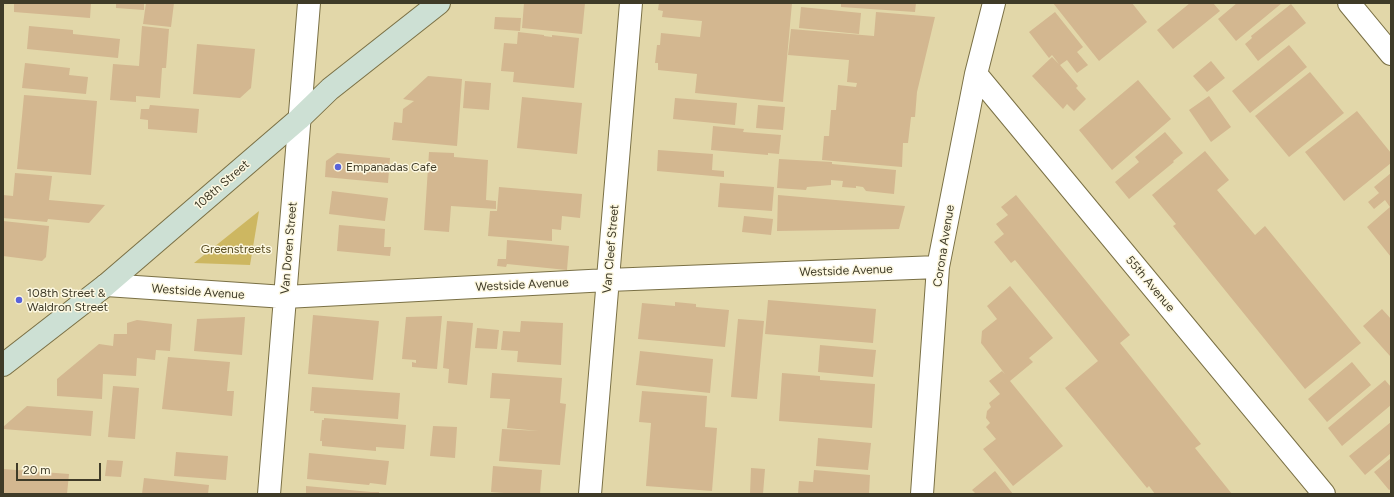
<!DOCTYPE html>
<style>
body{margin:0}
#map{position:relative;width:1394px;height:497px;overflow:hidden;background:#e2d7a9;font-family:Figtree,sans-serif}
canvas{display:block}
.frame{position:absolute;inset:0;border:4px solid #3f3b28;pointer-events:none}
.scale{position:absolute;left:16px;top:463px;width:85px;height:18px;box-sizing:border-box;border:2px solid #3f3b28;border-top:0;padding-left:5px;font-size:12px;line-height:14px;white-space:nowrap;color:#3f3b28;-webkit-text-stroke:3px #fdf8e1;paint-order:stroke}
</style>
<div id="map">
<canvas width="1394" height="497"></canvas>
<div class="frame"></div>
<div class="scale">20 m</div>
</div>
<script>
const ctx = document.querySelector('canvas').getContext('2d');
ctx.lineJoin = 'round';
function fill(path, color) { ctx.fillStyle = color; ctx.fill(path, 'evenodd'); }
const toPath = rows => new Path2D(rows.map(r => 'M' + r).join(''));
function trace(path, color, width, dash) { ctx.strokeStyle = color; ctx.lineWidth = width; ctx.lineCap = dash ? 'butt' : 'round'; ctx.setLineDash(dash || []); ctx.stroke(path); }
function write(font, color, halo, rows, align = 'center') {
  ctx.font = font + ' Figtree,sans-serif'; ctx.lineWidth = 3; ctx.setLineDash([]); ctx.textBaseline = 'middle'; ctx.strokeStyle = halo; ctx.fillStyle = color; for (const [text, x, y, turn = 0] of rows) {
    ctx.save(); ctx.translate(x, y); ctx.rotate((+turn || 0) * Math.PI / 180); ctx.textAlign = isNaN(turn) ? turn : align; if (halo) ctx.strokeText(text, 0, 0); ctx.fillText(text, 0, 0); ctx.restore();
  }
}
const green = toPath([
 [259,211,250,265,194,263]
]);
const building = toPath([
 [14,3,91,3,90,18,14,12],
 [116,3,144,3,144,10,116,8],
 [146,3,174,3,171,27,143,24],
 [524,3,585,3,582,34,522,28],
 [659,3,792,3,783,102,695,93,697,74,658,70,658,63,655,63,657,45,660,45,661,33,700,37,702,21,662,17,663,11,658,10],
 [841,3,916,3,915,12,841,7],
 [1053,3,1132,3,1147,22,1099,61],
 [1190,3,1213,3,1220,11,1173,49,1157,30],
 [1237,3,1282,3,1236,41,1218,19],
 [1291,4,1306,23,1258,61,1245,44,1252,38,1251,36],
 [801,7,861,13,859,34,799,28],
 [876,12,935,17,917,92,915,117,911,117,908,143,903,143,902,167,822,160,824,136,829,136,831,110,836,110,838,85,856,87,857,83,847,82,849,60,788,55,791,29,874,36],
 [1055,12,1083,47,1077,52,1088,65,1077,73,1067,60,1060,65,1078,86,1076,88,1086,99,1074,111,1067,104,1063,109,1032,76,1052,57,1059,64,1052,55,1049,58,1029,32],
 [495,17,521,18,520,31,494,29],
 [29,26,73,30,73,34,120,39,118,58,27,49],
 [142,26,169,29,166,68,162,68,160,98,136,96,136,102,110,100,113,64,139,66],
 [518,32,544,35,544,36,552,37,552,35,579,38,574,88,513,82,514,72,501,71,504,43,517,44],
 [197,44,255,49,251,88,240,98,193,94],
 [1289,45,1307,67,1250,113,1232,91],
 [1211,61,1225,78,1207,92,1193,76],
 [25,63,70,68,69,75,88,77,86,94,22,88],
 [1310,72,1344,113,1289,157,1255,116],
 [428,76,462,79,457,146,392,140,394,122,402,123,403,109,414,101,403,99],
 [1138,80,1171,119,1112,170,1079,130],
 [465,81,491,83,489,110,463,108],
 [24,95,97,101,91,175,17,169],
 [1209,96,1231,127,1211,142,1189,110],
 [522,97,582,103,577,154,517,148],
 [675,98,737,103,735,125,673,119],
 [150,105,199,109,197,133,148,129,148,120,140,119,141,109,149,109],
 [758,105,785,107,783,130,756,128],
 [1357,111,1391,153,1391,163,1344,201,1305,152],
 [713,126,744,129,743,132,781,135,779,154,768,153,768,155,711,150],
 [1165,132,1183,153,1173,161,1174,162,1129,199,1115,182,1139,162,1135,157],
 [658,150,713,154,712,170,724,171,724,177,657,171],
 [1205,151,1229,180,1217,190,1255,235,1265,226,1361,343,1305,389,1173,226,1176,224,1152,195],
 [429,152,454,153,454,157,488,160,486,200,496,201,496,209,451,206,449,232,424,230],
 [337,153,390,158,388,183,325,177,326,161],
 [779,159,832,162,832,164,896,170,894,194,866,191,863,187,856,186,856,188,842,187,843,181,831,180,831,185,807,187,806,190,777,188],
 [15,173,52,176,49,200,105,205,89,223,48,219,47,222,3,218,3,195,13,196],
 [1391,173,1391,257,1367,227,1390,207,1385,200,1374,209,1368,202,1379,193,1374,187],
 [720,183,774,187,772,211,718,207],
 [499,187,582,194,580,218,562,216,561,230,552,229,552,241,488,236,490,211,497,211],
 [332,191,388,198,385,221,329,214],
 [778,195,905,206,899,229,777,231],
 [1016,195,1130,335,1120,343,1201,444,1195,448,1232,494,1155,494,1149,486,1147,488,1065,388,1098,361,1015,260,1011,263,994,242,1004,234,996,224,1008,215,1001,207],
 [744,216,773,219,771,235,742,232],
 [3,221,49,226,46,257,42,261,3,256],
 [339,225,385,229,384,247,391,247,390,256,337,251],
 [507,240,569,246,567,270,507,264,506,267,497,266,498,259,506,259],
 [1010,286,1053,338,1029,358,1033,362,1010,381,1063,446,1013,486,983,449,996,439,986,427,990,423,986,418,987,411,991,407,989,403,1000,394,989,381,1002,371,1005,374,981,343,982,331,997,319,987,306],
 [768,300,876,309,873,343,765,334],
 [675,302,696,304,696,307,729,310,725,347,638,339,642,303,675,306],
 [1382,309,1391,319,1391,355,1390,356,1363,326],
 [313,315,379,321,373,380,308,374],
 [442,316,437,369,412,367,412,362,416,363,416,360,402,359,406,317],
 [245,317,242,355,194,351,197,319],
 [738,319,764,321,757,399,731,397],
 [137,320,172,324,170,351,156,350,155,360,137,358,136,376,103,374,102,399,57,396,57,379,99,344,113,346,114,334,127,334,127,323],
 [447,321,473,323,467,385,448,383,449,369,443,368],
 [521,321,563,323,561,365,517,362,518,351,501,350,503,331,520,332],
 [477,328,499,330,497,349,475,348],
 [820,345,876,350,873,377,818,372],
 [640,351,713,359,710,393,636,385],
 [168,357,230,362,227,391,234,391,232,416,162,409],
 [1352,362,1371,385,1327,422,1308,399],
 [492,373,562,378,560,403,566,404,560,465,499,461,502,429,539,431,507,428,510,399,490,398],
 [782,373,820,376,820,380,875,384,872,428,779,421],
 [1385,380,1391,387,1391,405,1342,446,1328,428],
 [113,386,139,388,135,439,108,437],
 [312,387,400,393,398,419,314,413,314,411,310,411],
 [642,391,707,396,705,427,717,428,712,491,646,486,651,423,639,422],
 [27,406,93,411,91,436,3,429,3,427],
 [324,418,406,425,404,449,376,447,376,451,322,446,322,441,320,441,322,420,324,420],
 [1391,422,1391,453,1365,475,1349,456],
 [433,426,457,427,455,458,430,456],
 [818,438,871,443,868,470,816,466],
 [176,452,228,456,226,480,174,476],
 [309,453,389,461,386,485,370,483,369,485,307,479],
 [1391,458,1391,489,1389,490,1374,472],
 [107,460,123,461,121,477,105,476],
 [493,466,542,470,540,494,517,494,491,492],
 [751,468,765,469,763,494,750,494],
 [3,469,69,474,67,494,3,493],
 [814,470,870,475,869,494,798,494,799,481,813,482],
 [995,471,1013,494,976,494,972,490],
 [144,478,209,485,208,494,142,494],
 [306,486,371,492,379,492,379,494,306,494]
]);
const street = toPath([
 [1349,3,1391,54],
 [976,74,1324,494],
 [106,285,285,297,608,280,938,267],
 [269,494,309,3],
 [590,494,631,3],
 [922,494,938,267,976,74,994,3]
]);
const secondary = toPath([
 [3,365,106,285,299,119,330,89,439,3]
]);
const markers = [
 [338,167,4,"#5a63da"],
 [19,300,4,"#5a63da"]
];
const poiNames = [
 ["Empanadas Cafe",346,167],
 ["108th Street &",27,293],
 ["Waldron Street",27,307]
];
const streetNames = [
 ["108th Street",222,185,-41],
 ["Corona Avenue",944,246,-81],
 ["Van Doren Street",289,248,-85],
 ["Van Cleef Street",611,249,-85],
 ["Westside Avenue",846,271,-2],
 ["55th Avenue",1150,284,50],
 ["Westside Avenue",522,285,-3],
 ["Westside Avenue",198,292,4]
];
const parkNames = [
 ["Greenstreets",236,249]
];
fill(green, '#cdb761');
fill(building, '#d3b790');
trace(street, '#7a7045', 24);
trace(secondary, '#7a7045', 24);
trace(street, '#fff', 22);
trace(secondary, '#cde0d4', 22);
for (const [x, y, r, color] of markers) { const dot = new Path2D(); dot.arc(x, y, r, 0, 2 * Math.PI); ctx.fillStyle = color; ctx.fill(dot); trace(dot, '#fdf8e1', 1.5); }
write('12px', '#3f3b28', '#fdf8e1', poiNames, 'left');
write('12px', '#3f3b28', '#fdf8e1', streetNames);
write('12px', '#584d21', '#fdf8e1', parkNames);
</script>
